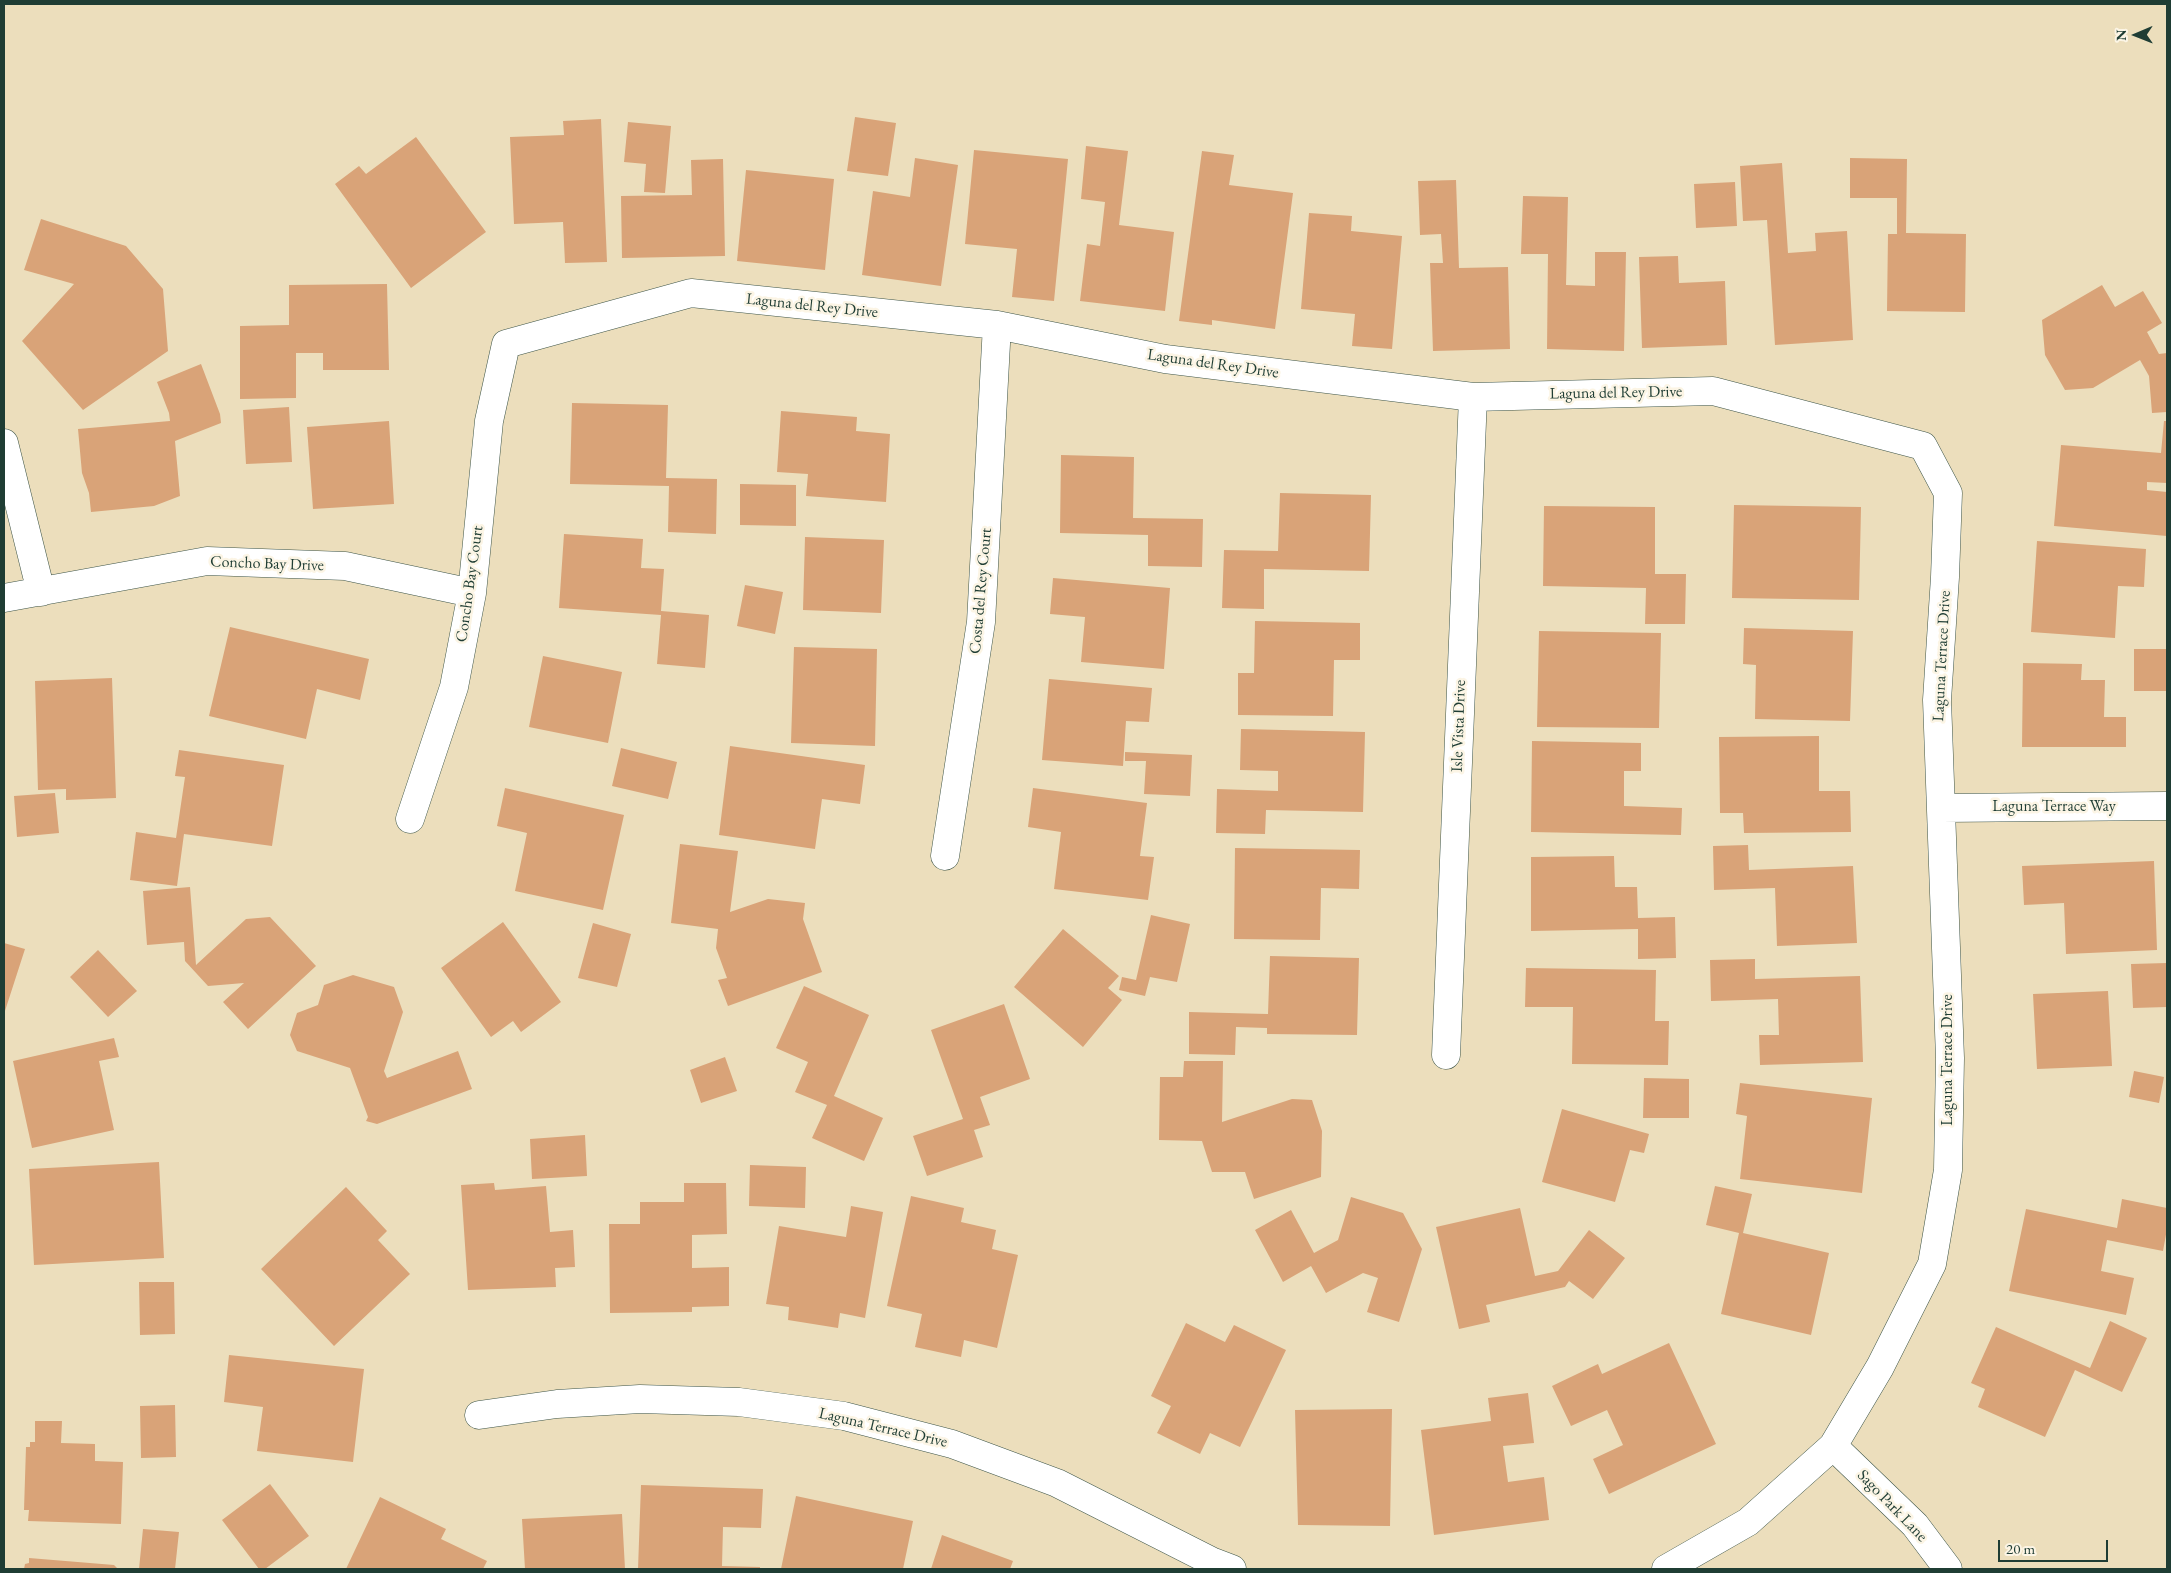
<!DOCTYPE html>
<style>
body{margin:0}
#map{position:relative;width:2171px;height:1573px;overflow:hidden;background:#ecdebc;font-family:"EB Garamond",serif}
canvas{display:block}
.frame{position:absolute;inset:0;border:5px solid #1f3d34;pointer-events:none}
.north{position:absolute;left:2111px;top:10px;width:50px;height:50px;-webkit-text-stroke:4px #fcf5e5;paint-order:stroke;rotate:269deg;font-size:14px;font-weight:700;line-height:20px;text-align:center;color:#1f3d34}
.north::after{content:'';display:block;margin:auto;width:18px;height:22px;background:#1f3d34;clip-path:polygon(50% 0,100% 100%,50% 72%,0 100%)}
.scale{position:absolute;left:1998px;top:1540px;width:110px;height:22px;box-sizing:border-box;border:2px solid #1f3d34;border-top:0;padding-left:6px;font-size:15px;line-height:18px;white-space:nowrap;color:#1f3d34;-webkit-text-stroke:4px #fcf5e5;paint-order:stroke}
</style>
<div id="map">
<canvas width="2171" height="1573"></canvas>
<div class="frame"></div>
<div class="north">N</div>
<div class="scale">20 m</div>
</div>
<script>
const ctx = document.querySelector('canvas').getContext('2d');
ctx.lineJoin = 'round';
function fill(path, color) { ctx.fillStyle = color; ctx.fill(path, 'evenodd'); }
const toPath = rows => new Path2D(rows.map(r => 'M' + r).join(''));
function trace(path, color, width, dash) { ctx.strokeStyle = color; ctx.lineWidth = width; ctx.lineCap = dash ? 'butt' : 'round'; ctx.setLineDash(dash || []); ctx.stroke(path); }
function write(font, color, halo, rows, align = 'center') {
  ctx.font = font + ' "EB Garamond",serif'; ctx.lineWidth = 5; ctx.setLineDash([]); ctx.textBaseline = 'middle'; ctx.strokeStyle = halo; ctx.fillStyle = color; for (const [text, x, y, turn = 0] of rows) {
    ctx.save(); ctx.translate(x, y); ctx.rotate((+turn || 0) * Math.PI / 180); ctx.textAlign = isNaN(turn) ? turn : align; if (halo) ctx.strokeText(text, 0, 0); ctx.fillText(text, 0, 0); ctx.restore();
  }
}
const building = toPath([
 [855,117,896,123,888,176,847,171],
 [601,119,607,262,565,263,563,222,514,224,510,137,564,135,563,121],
 [628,122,671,126,665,193,644,192,646,164,624,162],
 [416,137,486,232,411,288,335,184,359,166,366,174],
 [1086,146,1128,151,1119,225,1174,232,1165,311,1080,301,1087,244,1100,246,1105,202,1081,199],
 [974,150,1068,159,1054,301,1012,297,1017,249,965,244],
 [1202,151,1234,155,1229,185,1293,193,1275,329,1212,320,1212,325,1179,321],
 [915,158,958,165,941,286,862,275,873,191,910,197],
 [1850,158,1907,159,1906,233,1966,234,1965,312,1887,311,1888,234,1897,234,1897,198,1850,198],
 [723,159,725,256,622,258,621,196,692,195,691,160],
 [1782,163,1788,253,1816,251,1815,233,1847,231,1853,340,1775,345,1767,220,1743,221,1740,166],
 [746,170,834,179,825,270,737,261],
 [1456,180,1459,268,1508,267,1510,349,1433,351,1430,263,1443,263,1441,234,1420,235,1418,181],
 [1735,182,1737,226,1696,228,1694,184],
 [1523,196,1568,197,1566,285,1595,286,1595,252,1626,252,1624,351,1547,349,1548,254,1521,254],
 [1309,213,1352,216,1351,231,1402,236,1392,349,1352,346,1355,314,1301,309],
 [41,219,126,246,163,289,168,351,83,410,22,341,74,284,24,270],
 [1678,256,1679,283,1725,281,1727,345,1642,348,1639,257],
 [387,284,389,370,323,370,323,353,296,353,296,398,240,399,240,326,289,325,289,285],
 [2102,285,2115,307,2143,291,2162,323,2147,332,2159,354,2167,353,2167,412,2152,413,2149,376,2140,360,2093,388,2065,390,2045,355,2042,320],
 [201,364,220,414,221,423,175,441,180,496,154,506,91,512,89,493,82,473,78,429,170,421,169,413,157,382],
 [572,403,668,405,666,478,717,479,716,534,668,532,669,486,570,484],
 [289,407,292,462,246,464,243,410],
 [781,411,857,417,856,431,890,434,886,502,806,496,808,474,777,472],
 [389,421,394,504,313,509,307,427],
 [2164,421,2167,421,2167,483,2147,482,2147,490,2167,492,2167,536,2054,526,2061,445,2161,453],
 [1061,455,1134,457,1133,518,1203,519,1202,567,1148,566,1148,535,1060,533],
 [740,484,796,485,796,526,740,525],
 [1280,493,1371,495,1369,571,1264,569,1264,609,1222,608,1224,550,1278,551],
 [1734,505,1861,507,1859,600,1732,598],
 [1544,506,1655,507,1655,574,1686,574,1685,624,1645,624,1646,588,1543,586],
 [564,534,643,539,641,568,664,569,661,611,709,615,705,668,657,664,661,615,559,608],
 [805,537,884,540,881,613,803,610],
 [2037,541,2146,549,2144,587,2118,586,2115,638,2031,632],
 [1053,578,1170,588,1164,669,1081,662,1085,617,1050,614],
 [745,585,783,592,775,634,737,626],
 [1255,621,1360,623,1360,660,1334,660,1333,716,1238,715,1238,673,1254,673],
 [230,627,369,659,360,700,317,689,306,739,209,716],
 [1744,628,1853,631,1850,721,1755,719,1756,665,1743,664],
 [1539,631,1661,633,1659,728,1537,727],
 [794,647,877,649,875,746,791,743],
 [2134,649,2167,649,2167,691,2134,691],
 [543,656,622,672,608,743,529,727],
 [2023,663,2082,664,2081,680,2105,680,2104,717,2126,717,2126,747,2022,747],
 [112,678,116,798,66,800,66,789,38,790,35,681],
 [1049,679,1152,688,1149,722,1126,721,1123,766,1042,760],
 [1241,729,1365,732,1363,812,1266,810,1265,834,1216,833,1217,789,1278,791,1278,771,1240,770],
 [1819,736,1819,791,1850,791,1851,832,1744,833,1743,813,1720,813,1719,737],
 [1532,741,1641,743,1641,771,1624,771,1624,806,1682,808,1681,835,1531,832],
 [730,746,865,765,860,804,822,799,815,849,719,835],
 [621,748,677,762,668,799,612,786],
 [179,750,284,765,272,846,184,834,177,886,130,880,136,832,176,838,185,777,175,776],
 [1125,752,1192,755,1190,796,1144,794,1146,761,1125,761],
 [505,788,624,815,603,910,515,891,527,833,497,826],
 [1033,788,1147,803,1140,856,1154,857,1148,900,1054,889,1061,832,1028,827],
 [55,793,59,833,17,837,14,796],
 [680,844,738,851,730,912,768,899,805,903,803,919,822,972,728,1006,718,980,727,978,716,948,718,929,671,923],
 [1748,845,1749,870,1853,866,1857,943,1777,946,1775,888,1714,890,1713,846],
 [1235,848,1360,850,1359,889,1321,888,1320,940,1234,939],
 [1614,856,1615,887,1637,887,1638,918,1675,917,1676,958,1638,959,1638,929,1531,931,1531,857],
 [2154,861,2157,950,2066,954,2064,903,2024,905,2022,866],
 [190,887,196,965,246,919,270,917,316,966,248,1029,223,1002,244,983,208,986,185,961,184,942,147,945,143,891],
 [1151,915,1190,924,1177,982,1150,977,1145,996,1119,990,1122,977,1136,980],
 [503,922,561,1002,521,1032,513,1021,491,1037,441,968],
 [593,923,631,934,617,987,578,978],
 [1063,929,1119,976,1108,988,1122,1000,1083,1047,1014,987],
 [4,943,25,949,4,1014],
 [98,950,137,991,108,1017,70,977],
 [1270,956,1359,958,1357,1035,1267,1034,1267,1028,1236,1027,1235,1055,1189,1054,1189,1012,1268,1014],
 [1755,959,1755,979,1860,976,1863,1062,1760,1065,1759,1035,1779,1035,1778,999,1711,1001,1710,960],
 [2167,963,2167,1007,2133,1008,2131,964],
 [1526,968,1656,970,1655,1021,1669,1021,1668,1065,1572,1064,1573,1007,1525,1007],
 [353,975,394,987,403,1012,384,1071,387,1078,458,1051,472,1089,377,1124,366,1121,368,1117,350,1068,297,1051,290,1035,297,1013,318,1005,324,985],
 [804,986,869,1015,834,1096,883,1118,864,1161,812,1138,827,1105,795,1092,808,1062,776,1048],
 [2108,991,2112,1066,2037,1069,2033,994],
 [1004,1004,1030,1079,980,1097,990,1125,974,1130,983,1157,927,1176,913,1136,963,1119,931,1030],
 [114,1038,119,1057,99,1061,114,1130,32,1148,13,1061],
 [725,1057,737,1091,701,1103,690,1070],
 [1184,1061,1223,1061,1222,1122,1292,1099,1312,1100,1322,1131,1321,1177,1254,1199,1245,1172,1212,1172,1202,1141,1159,1140,1160,1077,1183,1077],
 [2134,1071,2164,1077,2159,1103,2129,1097],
 [1644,1078,1689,1079,1689,1118,1643,1118],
 [1740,1083,1872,1098,1862,1193,1740,1179,1747,1116,1736,1114],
 [1562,1109,1649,1134,1644,1153,1630,1150,1615,1202,1542,1182],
 [585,1135,587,1176,532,1179,530,1139],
 [159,1162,164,1258,34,1265,29,1169],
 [750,1165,806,1167,805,1208,749,1206],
 [494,1183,495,1190,546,1186,550,1232,573,1230,575,1267,555,1268,556,1287,468,1290,461,1185],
 [684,1183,726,1183,727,1234,692,1235,692,1268,729,1267,729,1306,692,1307,692,1312,610,1313,609,1224,640,1224,640,1202,684,1202],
 [1715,1186,1752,1194,1743,1233,1829,1253,1811,1335,1721,1314,1739,1233,1706,1225],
 [346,1187,387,1231,378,1240,410,1274,334,1346,261,1269],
 [911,1196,964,1208,961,1222,996,1230,992,1249,1018,1255,997,1348,964,1340,961,1357,915,1347,922,1314,887,1306],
 [1351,1197,1403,1213,1422,1249,1399,1322,1367,1312,1378,1278,1363,1273,1326,1293,1311,1266,1283,1282,1255,1230,1291,1210,1314,1253,1338,1240],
 [2122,1199,2167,1208,2167,1229,2163,1251,2107,1240,2101,1271,2134,1278,2126,1315,2009,1291,2026,1209,2117,1228],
 [851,1206,883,1212,865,1318,840,1313,838,1328,788,1320,789,1307,766,1304,779,1226,846,1237],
 [1520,1208,1535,1276,1558,1271,1589,1230,1625,1258,1593,1299,1569,1281,1565,1287,1486,1305,1490,1322,1459,1329,1436,1227],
 [139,1282,174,1282,175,1334,140,1335],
 [2110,1321,2147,1338,2122,1392,2075,1370,2045,1437,1978,1407,1985,1389,1971,1383,1996,1327,2090,1368],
 [1186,1323,1225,1342,1234,1325,1286,1350,1240,1447,1210,1433,1200,1454,1157,1433,1171,1406,1151,1396],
 [1669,1343,1716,1444,1609,1494,1593,1459,1623,1445,1607,1410,1571,1426,1552,1386,1598,1364,1602,1374],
 [229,1355,364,1369,353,1462,257,1451,263,1407,224,1402],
 [1528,1393,1534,1443,1503,1446,1508,1482,1544,1477,1549,1520,1434,1535,1421,1430,1491,1421,1488,1398],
 [175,1405,176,1457,141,1458,140,1406],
 [1392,1409,1390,1526,1298,1525,1295,1410],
 [35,1421,62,1421,61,1443,95,1444,95,1461,123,1462,121,1524,28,1521,29,1510,24,1510,26,1447,30,1447,30,1442,35,1442],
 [270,1484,309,1536,265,1569,259,1569,222,1520],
 [641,1485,763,1489,761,1528,723,1527,722,1566,760,1567,760,1569,638,1569],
 [796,1496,913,1521,903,1569,781,1569],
 [380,1497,446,1529,441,1539,487,1561,483,1569,346,1569],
 [622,1514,625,1569,525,1569,522,1519],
 [143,1529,179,1532,175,1569,139,1569],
 [942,1535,1013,1561,1010,1569,931,1569],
 [29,1558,114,1565,118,1569,24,1569,25,1564,29,1563]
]);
const minor = toPath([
 [4,443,41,592],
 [4,598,207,561,345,566,472,593],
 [1942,808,2167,806],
 [410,819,454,687,472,593,489,421,506,344,691,293,997,325,1165,359,1473,397,1713,391,1923,446,1948,493,1945,577,1937,700,1950,1058,1948,1170,1932,1264,1880,1367,1833,1446,1748,1522,1666,1569],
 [945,856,981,622,997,325],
 [1446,1055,1473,397],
 [479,1415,557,1404,640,1399,739,1402,844,1416,952,1444,1057,1483,1211,1561,1232,1569],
 [1833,1446,1915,1525,1948,1569]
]);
const streetNames = [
 ["Laguna del Rey Drive",812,306,6],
 ["Laguna del Rey Drive",1213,364,8],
 ["Laguna del Rey Drive",1616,393,-1],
 ["Concho Bay Drive",267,564,2],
 ["Concho Bay Court",470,584,-82],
 ["Costa del Rey Court",981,591,-85],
 ["Laguna Terrace Drive",1942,656,-87],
 ["Isle Vista Drive",1459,726,-88],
 ["Laguna Terrace Way",2054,807],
 ["Laguna Terrace Drive",1948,1060,-90],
 ["Laguna Terrace Drive",883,1428,13],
 ["Sago Park Lane",1892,1506,46]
];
fill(building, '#d9a378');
trace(minor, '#3e5548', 29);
trace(minor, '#fff', 28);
write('16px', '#1f3d34', '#fcf5e5', streetNames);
</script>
